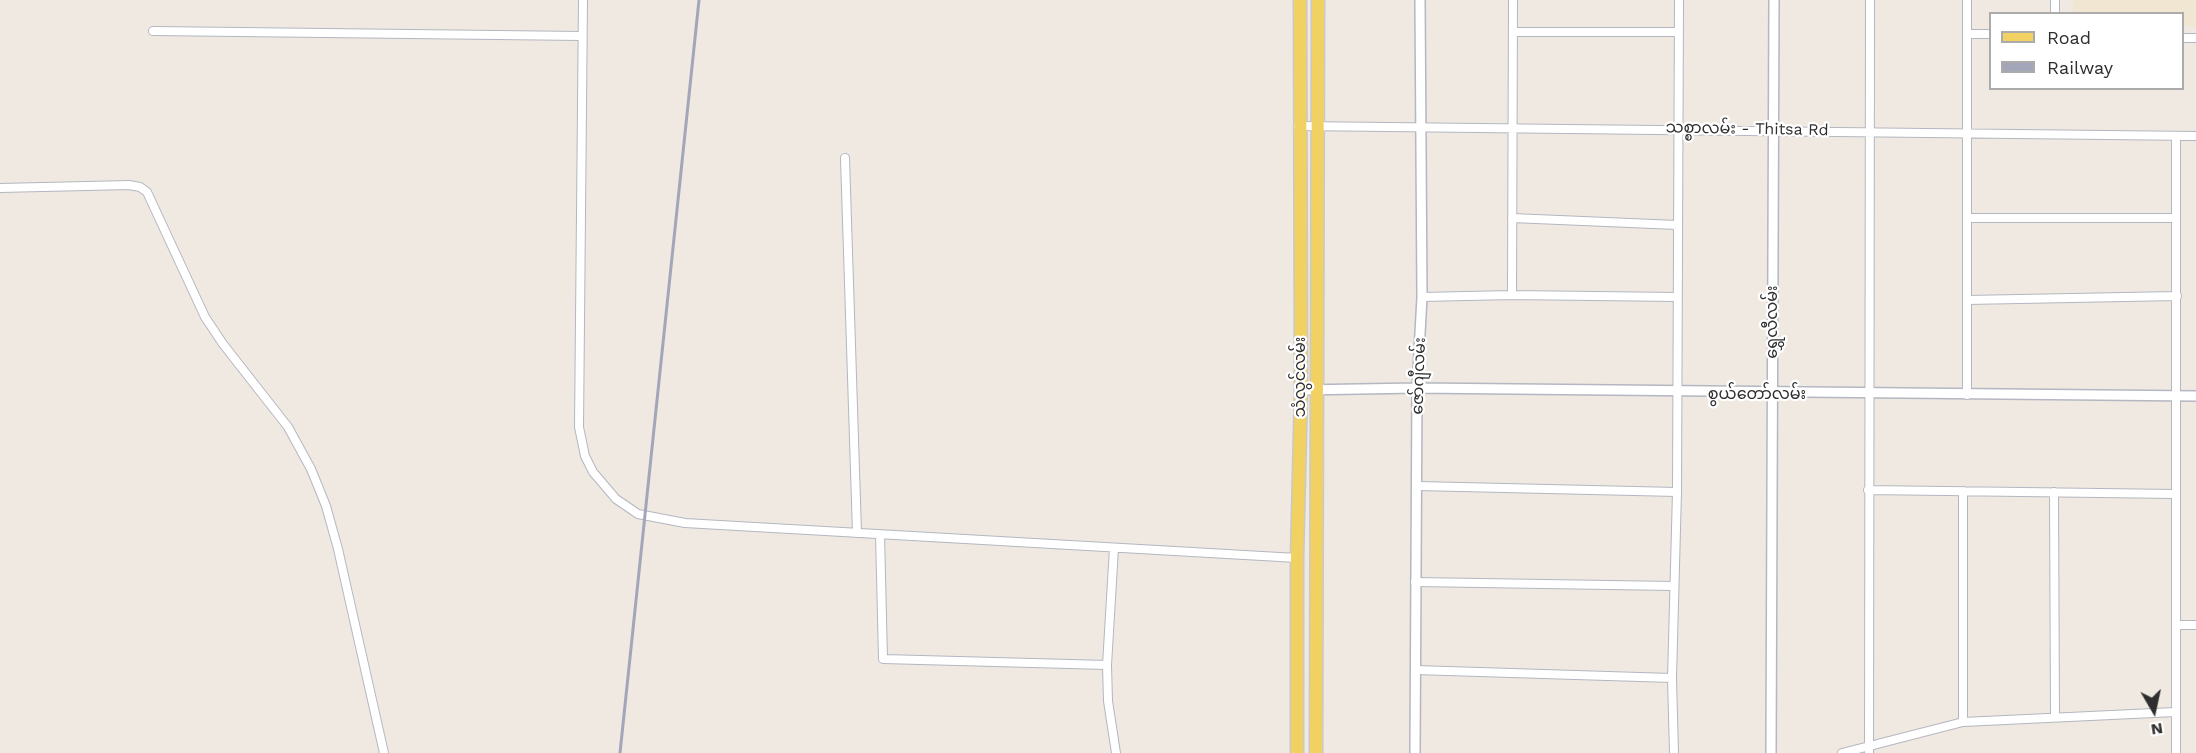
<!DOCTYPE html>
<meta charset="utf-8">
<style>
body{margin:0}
#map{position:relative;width:2196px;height:753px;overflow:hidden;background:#efe9e1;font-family:"Work Sans",sans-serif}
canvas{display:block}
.legend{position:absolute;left:1989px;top:12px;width:195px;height:78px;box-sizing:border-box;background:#fff;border:2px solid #ababab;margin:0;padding:8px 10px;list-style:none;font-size:18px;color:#2e2e2e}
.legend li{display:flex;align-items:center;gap:12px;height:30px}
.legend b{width:30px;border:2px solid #ababab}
.north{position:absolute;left:2124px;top:681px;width:60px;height:60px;-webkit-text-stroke:4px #fff;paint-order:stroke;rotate:171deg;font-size:16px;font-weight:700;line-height:24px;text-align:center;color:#2e2e2e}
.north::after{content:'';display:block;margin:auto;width:21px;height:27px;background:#2e2e2e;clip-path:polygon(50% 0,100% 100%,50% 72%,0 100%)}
</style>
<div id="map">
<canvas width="2196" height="753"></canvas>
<ul class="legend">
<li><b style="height:8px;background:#f2d163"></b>Road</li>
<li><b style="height:8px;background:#a3a6b8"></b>Railway</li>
</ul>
<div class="north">N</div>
</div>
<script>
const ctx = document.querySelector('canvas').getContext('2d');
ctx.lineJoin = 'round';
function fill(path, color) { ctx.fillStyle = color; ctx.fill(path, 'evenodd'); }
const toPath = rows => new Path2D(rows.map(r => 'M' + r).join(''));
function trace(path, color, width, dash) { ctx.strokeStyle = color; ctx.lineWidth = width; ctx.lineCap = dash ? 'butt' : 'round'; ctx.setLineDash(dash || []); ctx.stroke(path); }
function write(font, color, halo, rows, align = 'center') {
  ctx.font = font + ' "Work Sans","Noto Sans Myanmar",sans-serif'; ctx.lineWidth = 4.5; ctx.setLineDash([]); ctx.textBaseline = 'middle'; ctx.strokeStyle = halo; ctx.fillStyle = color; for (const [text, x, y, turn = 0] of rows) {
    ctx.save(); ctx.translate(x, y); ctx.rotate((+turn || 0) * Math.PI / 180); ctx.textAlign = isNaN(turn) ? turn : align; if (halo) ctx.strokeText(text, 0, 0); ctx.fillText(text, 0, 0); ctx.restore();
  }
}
const education = toPath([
 [2073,0,2196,0,2196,26,2183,26,2182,14,2073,13]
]);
const minor = toPath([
 [583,0,579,427,585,456,593,472,616,499,638,514,685,523,1297,558],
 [2055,14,2055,0],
 [153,31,582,36],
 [1513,32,1679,32],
 [1967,34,1990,34],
 [2182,38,2196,38],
 [1298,126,2196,136],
 [845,158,857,533],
 [0,188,129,185,140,187,147,192,205,317,223,344,288,427,311,469,326,506,338,549,384,753],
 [1512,218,1677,225],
 [1967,218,2176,218],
 [1512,295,1513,0],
 [1422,297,1512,295,1677,297],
 [1967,300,2177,296],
 [1967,395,1967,0],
 [1418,486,1677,492],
 [1868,490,2176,494],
 [2054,492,2055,717],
 [880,534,883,659,1107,665],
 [1114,548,1107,665,1108,701,1116,753],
 [1415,582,1674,586],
 [2176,625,2196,625],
 [1415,670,1672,678],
 [1963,722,1963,491],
 [1674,753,1672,678,1677,492,1679,0],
 [1842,753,1963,722,2175,712],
 [1869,753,1870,0],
 [2176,753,2176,136]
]);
const tertiary = toPath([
 [1301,390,1417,388,2196,396],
 [1415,753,1417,388,1422,297,1420,0],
 [1771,753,1774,0]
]);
const primary = toPath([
 [1297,753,1297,558,1301,390,1300,0],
 [1316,753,1318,0]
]);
const rail = toPath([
 [620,753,699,0]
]);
const streetNames = [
 ["သစ္စာလမ်း - Thitsa Rd",1747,129,1],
 ["ရွှေလီလမ်း",1772,322,-90],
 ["ဇော်ဂျီလမ်း",1419,376,-88],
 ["သံလွင်လမ်း",1300,377,-90],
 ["စွယ်တော်လမ်း",1757,394]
];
fill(education, '#f0e6d1');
trace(minor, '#b4b7c1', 10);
trace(tertiary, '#b4b7c1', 12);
trace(primary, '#c9c9c9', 15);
trace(minor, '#fff', 8);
trace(tertiary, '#fff', 9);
trace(primary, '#f2d163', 12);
trace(rail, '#a3a6b8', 3);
write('16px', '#2e2e2e', '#fff', streetNames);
</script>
